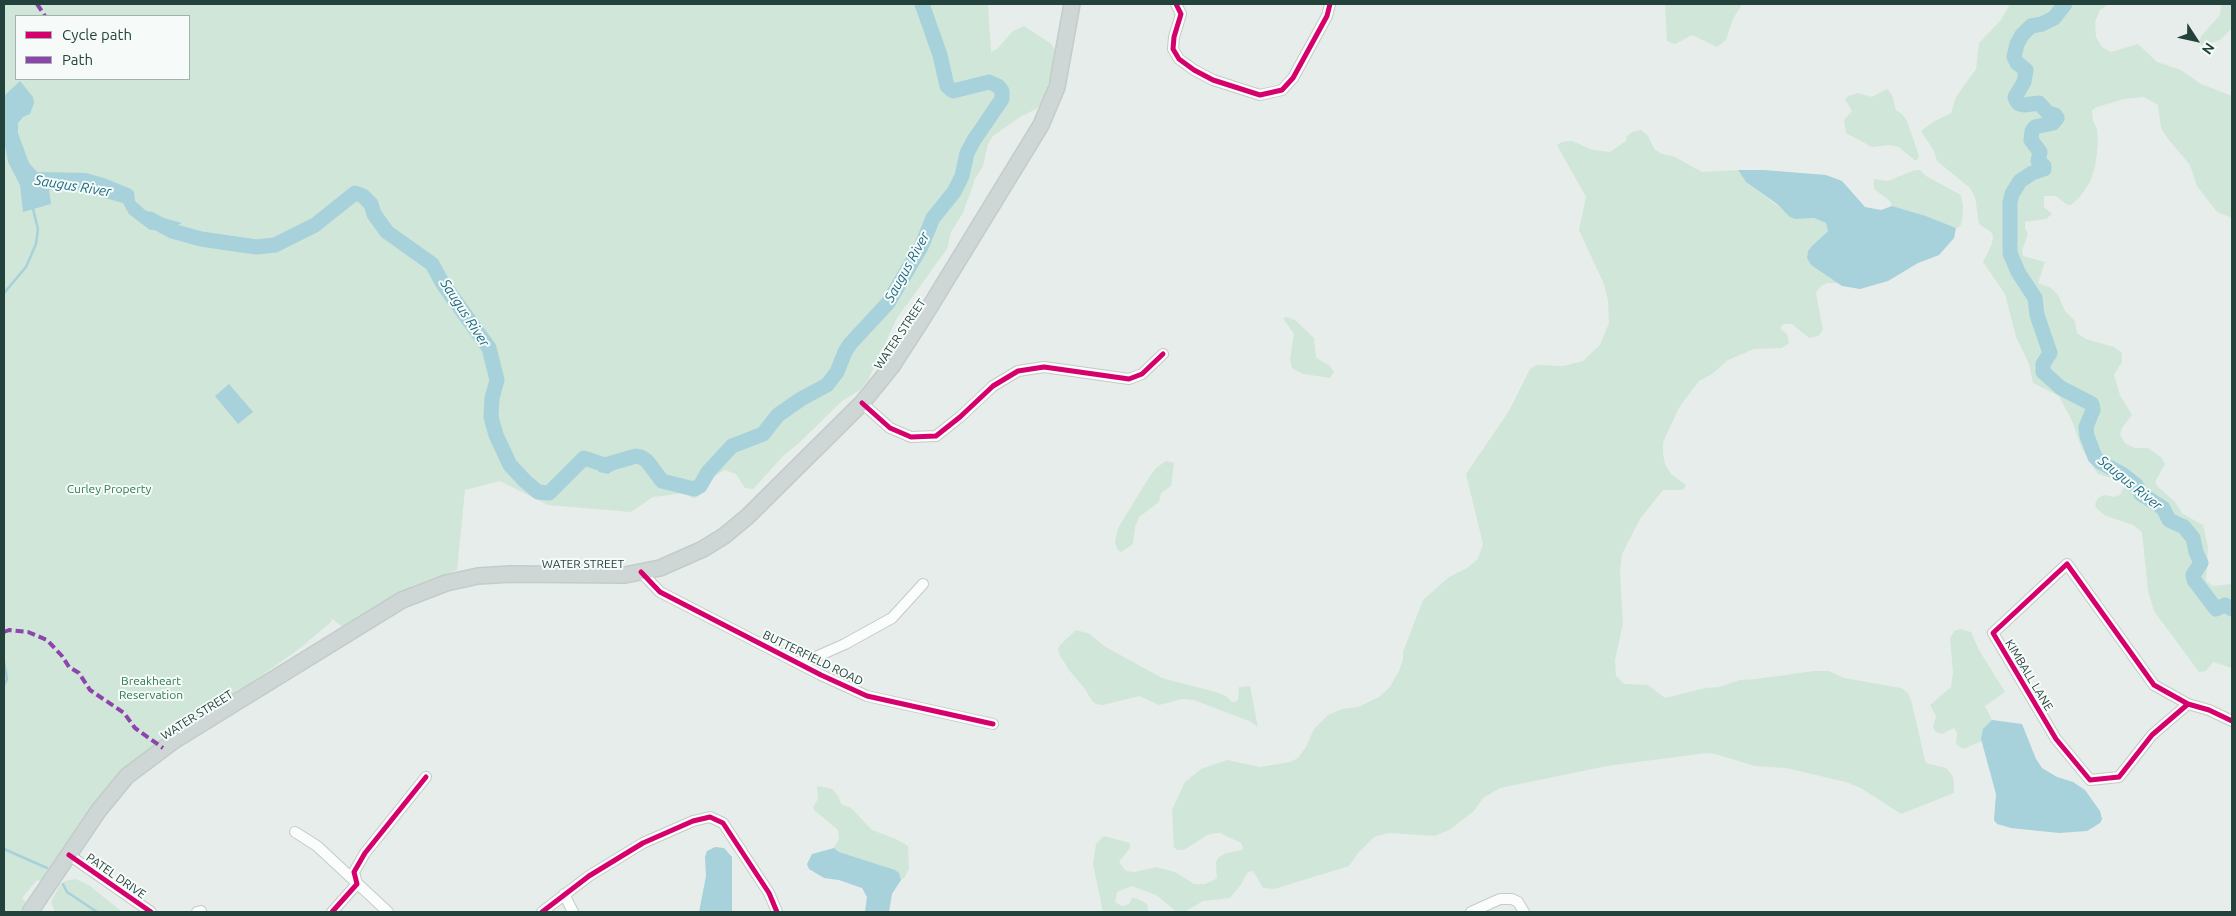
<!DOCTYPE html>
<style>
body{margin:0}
#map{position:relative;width:2236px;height:916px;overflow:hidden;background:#e7edea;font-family:Ubuntu,sans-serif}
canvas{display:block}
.frame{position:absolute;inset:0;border:5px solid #23423b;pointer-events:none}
.legend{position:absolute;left:15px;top:15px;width:175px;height:65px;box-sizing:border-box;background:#f6fbf9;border:1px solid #a2b1ad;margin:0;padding:6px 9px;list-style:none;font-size:15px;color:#23423b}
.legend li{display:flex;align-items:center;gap:10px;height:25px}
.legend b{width:25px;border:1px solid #a2b1ad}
.north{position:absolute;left:2171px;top:15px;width:50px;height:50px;-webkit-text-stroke:4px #f6fbf9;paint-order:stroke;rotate:125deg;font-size:14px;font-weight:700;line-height:20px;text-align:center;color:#23423b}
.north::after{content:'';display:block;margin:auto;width:18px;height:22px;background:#23423b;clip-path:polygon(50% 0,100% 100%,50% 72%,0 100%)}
</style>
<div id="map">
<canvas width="2236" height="916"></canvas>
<div class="frame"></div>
<ul class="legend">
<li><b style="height:6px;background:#d6006c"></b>Cycle path</li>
<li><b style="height:6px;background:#8e44ad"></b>Path</li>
</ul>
<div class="north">N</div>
</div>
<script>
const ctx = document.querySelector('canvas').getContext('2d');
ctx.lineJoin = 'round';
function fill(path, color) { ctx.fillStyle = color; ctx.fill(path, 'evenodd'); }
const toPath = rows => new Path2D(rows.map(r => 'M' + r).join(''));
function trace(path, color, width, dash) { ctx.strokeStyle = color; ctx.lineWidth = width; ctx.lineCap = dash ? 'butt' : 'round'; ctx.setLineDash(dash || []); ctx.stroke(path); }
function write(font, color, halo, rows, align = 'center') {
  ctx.font = font + ' Ubuntu,sans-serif'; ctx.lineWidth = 4; ctx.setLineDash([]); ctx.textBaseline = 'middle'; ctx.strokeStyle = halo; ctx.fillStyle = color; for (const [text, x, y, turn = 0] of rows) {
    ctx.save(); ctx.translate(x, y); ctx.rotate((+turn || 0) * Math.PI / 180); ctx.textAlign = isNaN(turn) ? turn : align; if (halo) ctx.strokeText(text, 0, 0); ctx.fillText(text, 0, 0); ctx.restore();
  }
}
const green = toPath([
 [4,4,988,4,991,52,997,49,1013,31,1024,26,1050,43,1056,51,1044,101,1036,109,1020,117,993,136,988,144,983,166,975,179,963,213,951,232,947,249,897,318,868,380,860,390,842,401,799,443,784,455,756,486,753,489,745,488,736,474,725,470,715,476,698,497,693,498,684,493,653,497,631,512,548,505,500,481,465,490,457,570,412,586,344,628,332,619,331,622,299,649,217,707,127,765,91,812,43,881,37,880,22,898,26,902,19,912,4,912],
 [16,16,189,16,189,79,16,79],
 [1665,4,1742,4,1733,19,1726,40,1717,47,1692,35,1675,44,1667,41],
 [2010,4,2108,4,2100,10,2095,22,2096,37,2102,47,2111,52,2138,44,2157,62,2181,70,2201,84,2232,96,2232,218,2217,212,2197,186,2190,165,2168,139,2161,128,2158,105,2144,97,2124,99,2097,107,2092,110,2093,121,2097,129,2098,144,2095,167,2090,182,2079,198,2071,205,2066,204,2056,196,2044,196,2044,207,2052,214,2046,219,2025,222,2025,228,2028,234,2022,250,2023,256,2045,262,2038,283,2051,288,2058,295,2065,311,2075,321,2077,333,2086,339,2114,347,2122,353,2122,363,2119,366,2114,375,2120,395,2132,415,2122,428,2120,435,2126,444,2135,448,2148,448,2162,458,2165,464,2155,482,2157,486,2175,502,2183,514,2203,525,2208,547,2206,581,2213,586,2232,584,2232,668,2213,662,2206,671,2199,672,2154,611,2148,591,2142,532,2133,525,2106,516,2097,509,2095,504,2098,498,2104,495,2114,497,2120,495,2124,487,2121,481,2098,474,2082,449,2072,421,2059,396,2033,383,2029,364,2016,337,2005,294,1983,262,1992,244,1993,236,1991,232,1979,224,1975,197,1970,188,1937,161,1934,151,1921,131,1933,122,1951,113,1956,97,1976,69,1979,43,2001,20],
 [2221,4,2232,4,2232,28,2220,40,2202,46,2199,42,2202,35,2220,15],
 [1887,89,1892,95,1896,110,1902,114,1907,121,1919,156,1917,160,1914,160,1899,147,1889,145,1872,147,1846,133,1844,120,1852,111,1845,99,1848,96,1858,93,1872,97],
 [1641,130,1648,136,1655,150,1662,154,1675,157,1702,172,1738,170,1746,182,1795,219,1814,218,1826,223,1828,230,1808,251,1807,258,1811,265,1838,283,1828,283,1821,286,1816,293,1823,330,1818,336,1809,338,1792,324,1784,324,1781,326,1781,329,1787,334,1789,342,1788,344,1781,348,1754,349,1728,360,1712,374,1699,381,1680,406,1663,442,1663,454,1665,464,1671,474,1686,485,1684,489,1681,490,1663,490,1640,519,1622,554,1620,571,1623,624,1615,660,1616,676,1624,684,1648,685,1665,698,1706,688,1719,687,1740,680,1756,679,1815,671,1829,671,1844,678,1901,688,1908,693,1911,700,1925,760,1926,763,1946,768,1952,775,1954,782,1954,793,1901,814,1861,788,1846,782,1786,768,1755,766,1715,754,1706,753,1607,766,1500,788,1483,798,1474,811,1449,830,1435,836,1389,833,1374,837,1359,852,1349,866,1274,889,1263,888,1255,874,1252,871,1248,872,1240,886,1230,898,1203,901,1184,912,1177,912,1156,895,1132,886,1117,892,1115,902,1122,906,1129,904,1132,898,1135,898,1146,903,1148,906,1148,912,1103,912,1093,864,1096,844,1104,836,1130,843,1130,848,1119,862,1126,871,1135,872,1156,867,1175,872,1194,884,1205,884,1214,880,1217,878,1216,862,1219,857,1226,853,1242,850,1243,847,1241,843,1220,833,1215,833,1207,835,1184,850,1177,850,1174,847,1172,810,1185,782,1201,769,1227,760,1260,767,1290,762,1298,758,1306,747,1314,729,1328,715,1342,709,1358,707,1379,697,1390,687,1399,671,1403,659,1403,652,1423,600,1449,577,1467,568,1478,559,1483,544,1466,474,1509,411,1530,369,1536,365,1563,366,1583,361,1600,345,1609,323,1608,301,1604,284,1579,230,1586,197,1557,145,1562,142,1572,141,1593,150,1610,152,1626,141,1627,136,1632,132],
 [1915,170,1920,170,1926,176,1961,195,1963,207,1962,221,1960,227,1956,228,1926,216,1892,206,1890,201,1874,189,1874,179,1888,181],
 [1287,317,1295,320,1314,338,1316,358,1329,365,1334,372,1330,378,1303,374,1292,368,1290,359,1294,334,1283,318],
 [1166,461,1174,463,1171,486,1161,493,1159,502,1139,517,1135,527,1133,544,1121,552,1117,549,1115,542,1118,528,1148,479,1156,468],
 [1960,629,1971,632,1979,650,2005,692,1985,706,1992,720,1983,730,1982,741,1963,749,1956,744,1957,733,1954,728,1942,734,1936,732,1933,727,1936,716,1930,705,1951,687,1953,672,1950,639,1954,631],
 [1076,630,1090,634,1104,646,1162,678,1216,692,1226,696,1232,702,1235,702,1238,700,1239,687,1250,686,1258,727,1249,721,1194,700,1182,699,1159,705,1139,696,1103,705,1096,704,1092,701,1085,689,1069,670,1059,654,1058,649,1060,645],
 [819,786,832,789,838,796,841,804,851,808,872,830,896,839,908,846,909,868,905,877,901,880,900,876,888,868,839,852,834,848,839,839,838,830,814,810,813,807,818,799,817,787],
 [76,879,90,886,122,912,55,912,51,902,60,885,65,881]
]);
const water = toPath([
 [20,81,33,97,34,103,30,114,23,117,18,123,18,133,29,163,37,172,86,173,104,178,131,189,134,192,135,201,145,210,156,216,182,223,169,229,150,230,129,214,123,203,73,189,49,190,51,204,23,212,20,185,8,162,4,140,4,96],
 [1738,170,1764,170,1826,175,1842,181,1865,207,1881,210,1892,206,1926,216,1956,228,1954,238,1939,255,1918,263,1888,281,1860,289,1842,286,1811,265,1807,258,1808,251,1812,246,1828,231,1826,223,1814,218,1795,219,1790,217,1777,204,1746,182],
 [229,384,253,412,238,424,215,396],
 [632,454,641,457,624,463,608,474,599,472,590,460,597,461],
 [1992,720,2022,724,2036,759,2042,768,2057,777,2073,782,2085,790,2100,811,2102,819,2100,823,2087,831,2059,833,2011,828,1997,824,1994,820,1996,794,1981,739,1983,729],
 [715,847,724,848,732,857,732,912,699,912,706,876,705,857,707,851],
 [834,848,839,852,895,870,899,873,901,880,892,894,889,912,865,912,867,897,862,888,839,880,824,878,809,869,807,864,812,854]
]);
const stream = toPath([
 [4,293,26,267,36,244,38,229,32,205],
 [4,662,7,679,4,685],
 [4,849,47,868],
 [63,884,67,892,97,912]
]);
const river = toPath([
 [2065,4,2054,18,2042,24,2031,26,2022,35,2017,44,2014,57,2017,63,2026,70,2024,82,2015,97,2016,100,2019,104,2024,105,2039,103,2048,113,2055,115,2057,118,2053,123,2035,127,2032,131,2031,140,2040,152,2038,161,2044,166,2044,169,2032,173,2020,181,2012,194,2010,202,2010,253,2018,272,2035,298,2037,315,2050,353,2043,364,2043,372,2061,388,2092,404,2093,410,2086,427,2087,436,2095,457,2100,462,2122,474,2136,485,2141,494,2163,508,2169,520,2184,527,2193,538,2196,552,2201,563,2193,575,2194,580,2216,609,2225,605,2232,609],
 [150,219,172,231,201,239,256,247,275,245,315,225,355,193,363,196,371,204,374,214,387,232,432,264,443,284,489,348,497,380,492,398,491,417,496,435,510,465,525,481,538,492,549,493,584,458,605,465,636,456,641,457,647,461,662,481,694,489,700,486,708,472,732,446,763,434,778,415,801,399,827,385,837,372,845,352,850,344,888,303,921,247,933,218,954,192,962,176,967,153,974,140,1002,99,1002,91,998,86,989,82,953,91,947,86,940,55,922,4]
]);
const street = toPath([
 [1176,4,1181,14,1174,37,1173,49,1179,59,1194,70,1213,80,1260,95,1282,90,1293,78,1327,16,1330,4],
 [862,403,890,428,911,437,936,436,960,417,993,386,1018,371,1044,367,1129,379,1142,374,1163,354],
 [641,572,660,592,821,675,867,696,993,724],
 [800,664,845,644,892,618,923,584],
 [2188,704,2154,685,2067,564,1993,633,2056,739,2090,780,2119,777,2152,735,2188,704,2209,710,2232,721],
 [295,832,317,846,388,912],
 [69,855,151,912],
 [564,894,573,912],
 [197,912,201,911],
 [332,912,357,884,354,872,365,853,426,777],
 [542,912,589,876,643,843,693,821,710,817,723,823,769,893,777,912],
 [1471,912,1500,899,1512,899,1518,902,1524,912]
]);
const primary = toPath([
 [30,912,99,810,127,776,175,740,402,600,446,583,478,576,511,574,625,575,660,568,703,549,724,536,747,517,862,403,892,366,923,318,1041,125,1057,87,1072,4]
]);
const quiet = toPath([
 [37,4,45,16],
 [4,632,9,630,28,632,47,640,62,656,69,667,79,673,90,690,124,713,135,728,163,748]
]);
const cycleway = toPath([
 [1176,4,1181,14,1174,37,1173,49,1179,59,1194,70,1213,80,1260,95,1282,90,1293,78,1327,16,1330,4],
 [862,403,890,428,911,437,936,436,960,417,993,386,1018,371,1044,367,1129,379,1142,374,1163,354],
 [641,572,660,592,821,675,867,696,993,724],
 [2188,704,2154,685,2067,564,1993,633,2056,739,2090,780,2119,777,2152,735,2188,704,2209,710,2232,721],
 [69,855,151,912],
 [332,912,357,884,354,872,365,853,426,777],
 [542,912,589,876,643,843,693,821,710,817,723,823,769,893,777,912]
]);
const streetNames = [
 ["WATER STREET",900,334,-56],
 ["WATER STREET",583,564],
 ["BUTTERFIELD ROAD",813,658,26],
 ["KIMBALL LANE",2029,675,59],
 ["WATER STREET",197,715,-32],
 ["PATEL DRIVE",116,876,35]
];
const parkNames = [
 ["Curley Property",109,489],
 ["Breakheart",151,681],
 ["Reservation",151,695]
];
const waterNames = [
 ["Saugus River",73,186,9],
 ["Saugus River",907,267,-61],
 ["Saugus River",465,313,57],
 ["Saugus River",2130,483,39]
];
fill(green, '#d0e6d8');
fill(water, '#a7d1db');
trace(stream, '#a7d1db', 2.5);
trace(river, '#a7d1db', 15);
trace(street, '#c4cac8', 12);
trace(primary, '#c2ccc9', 18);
trace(street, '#fbfcfc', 10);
trace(primary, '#cfd7d6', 15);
trace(quiet, '#8e44ad', 4, [8, 4]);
trace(cycleway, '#d6006c', 5);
write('12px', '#23423b', '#f6fbf9', streetNames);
write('12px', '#2b7b4f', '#f6fbf9', parkNames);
write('italic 14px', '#1a6a81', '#f6fbf9', waterNames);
</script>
